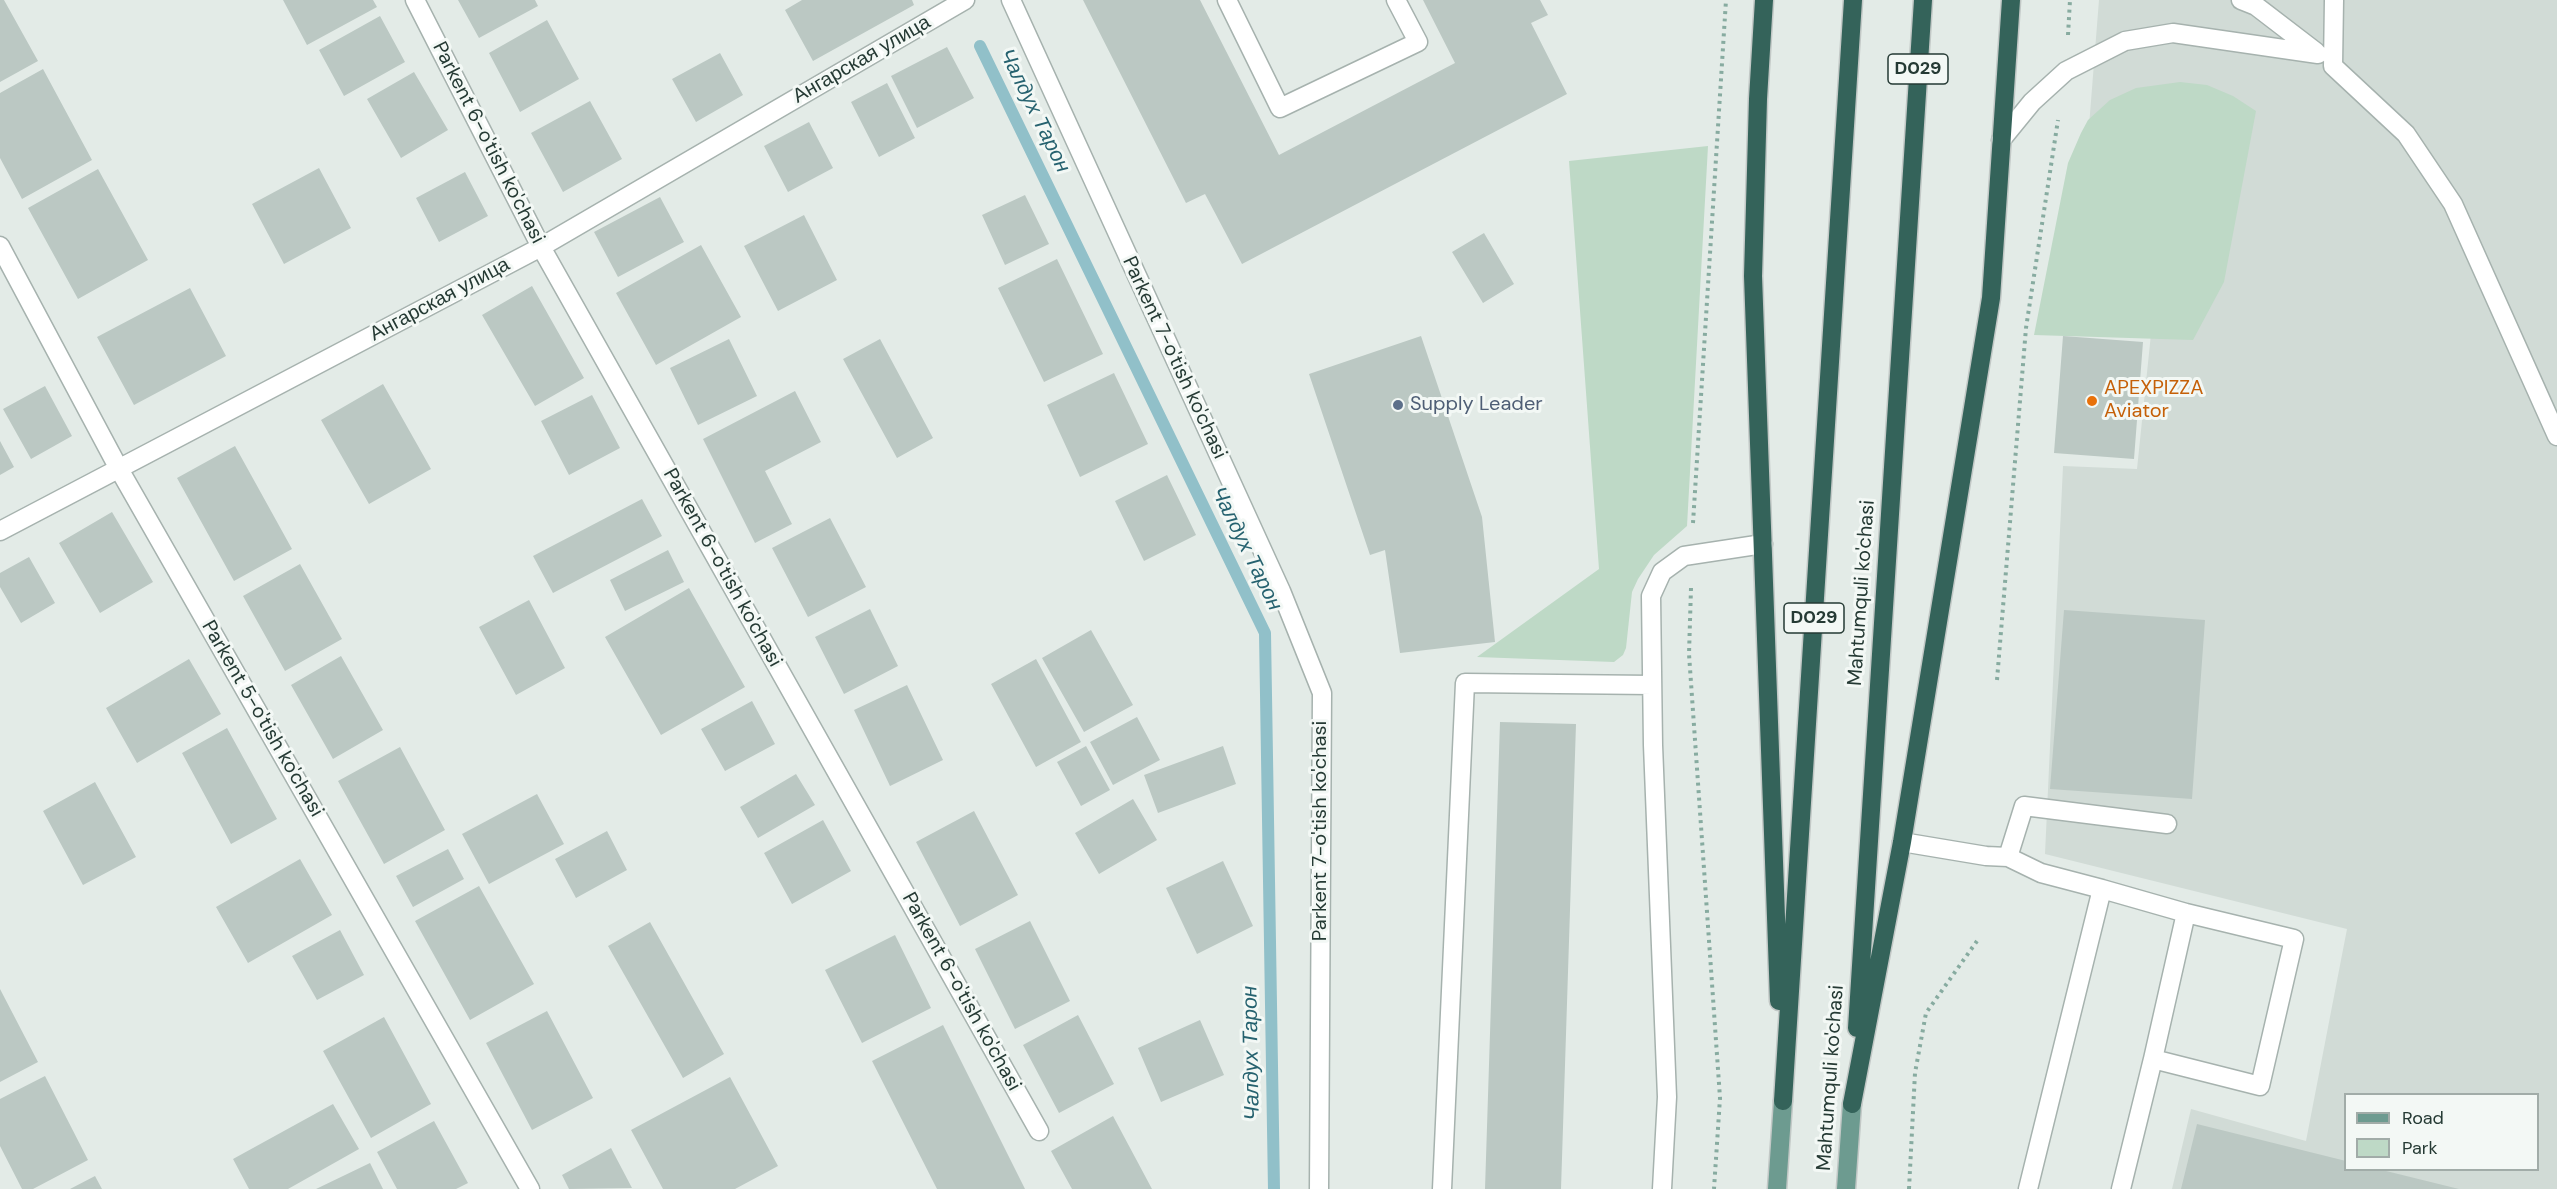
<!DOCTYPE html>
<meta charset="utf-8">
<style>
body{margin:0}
#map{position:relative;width:2557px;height:1189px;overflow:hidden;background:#e3ebe7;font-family:"DM Sans",sans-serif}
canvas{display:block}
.legend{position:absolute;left:2344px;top:1093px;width:195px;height:78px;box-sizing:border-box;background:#f3f8f5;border:2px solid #a1aca8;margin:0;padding:8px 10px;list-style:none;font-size:18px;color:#253a34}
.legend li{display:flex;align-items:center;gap:12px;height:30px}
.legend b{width:30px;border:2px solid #a1aca8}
</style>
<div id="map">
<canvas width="2557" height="1189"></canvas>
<ul class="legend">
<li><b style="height:8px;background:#6d9b90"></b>Road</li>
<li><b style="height:16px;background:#bed9c6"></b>Park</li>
</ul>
</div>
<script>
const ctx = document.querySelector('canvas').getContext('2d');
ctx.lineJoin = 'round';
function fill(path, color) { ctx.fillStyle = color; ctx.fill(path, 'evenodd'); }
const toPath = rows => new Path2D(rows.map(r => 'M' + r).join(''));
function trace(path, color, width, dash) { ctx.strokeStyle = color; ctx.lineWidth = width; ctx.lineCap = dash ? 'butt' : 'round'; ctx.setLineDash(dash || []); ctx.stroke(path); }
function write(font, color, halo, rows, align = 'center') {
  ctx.font = font + ' "DM Sans",sans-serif'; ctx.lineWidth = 6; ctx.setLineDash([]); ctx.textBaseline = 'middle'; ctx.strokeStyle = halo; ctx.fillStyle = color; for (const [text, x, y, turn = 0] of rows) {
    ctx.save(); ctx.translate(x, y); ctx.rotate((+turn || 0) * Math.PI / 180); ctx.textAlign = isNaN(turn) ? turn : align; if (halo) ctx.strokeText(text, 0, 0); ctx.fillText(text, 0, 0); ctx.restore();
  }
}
const built = toPath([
 [2099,0,2557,0,2557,1189,2172,1189,2191,1109,2306,1141,2347,929,2045,854,2063,466,2137,469,2151,334,2073,328],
 [2346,1094,2538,1094,2538,1170,2346,1170]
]);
const green = toPath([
 [2180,82,2207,85,2233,96,2256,111,2224,282,2193,340,2034,335,2068,163,2081,133,2088,120,2110,100,2136,88],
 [1708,146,1687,526,1654,555,1638,579,1632,592,1626,648,1623,655,1614,662,1477,657,1599,569,1569,161]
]);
const stream = toPath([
 [980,46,1265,633,1274,1189]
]);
const building = toPath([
 [0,0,4,0,38,61,0,82],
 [283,0,373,0,377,7,307,45],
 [458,0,535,0,538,6,479,38],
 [802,0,912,0,914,5,813,61,785,10],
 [1083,0,1200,0,1279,155,1455,63,1423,0,1540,0,1548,15,1531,23,1567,94,1242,264,1205,194,1186,203],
 [380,16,405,62,344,96,319,50],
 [547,20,579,79,520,112,489,53],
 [947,47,974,98,917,128,891,76],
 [720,53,743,95,696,122,672,79],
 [43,69,92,160,22,199,0,158,0,93],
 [414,72,448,130,401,158,367,99],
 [887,83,915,138,879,157,851,102],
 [590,101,622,159,563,192,531,133],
 [809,122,833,168,788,192,764,146],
 [319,168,351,228,284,264,252,204],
 [98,169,148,260,78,299,28,208],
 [465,172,488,216,439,242,416,198],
 [1025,195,1049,244,1005,265,982,215],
 [660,197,684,242,618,277,594,232],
 [804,215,837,280,778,311,744,246],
 [1484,233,1514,284,1483,303,1452,252],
 [701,245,741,317,656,365,616,293],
 [1057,259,1103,354,1044,382,998,288],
 [532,286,584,378,535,406,482,315],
 [190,288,226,356,134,405,97,337],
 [1421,336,1482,517,1495,642,1400,653,1385,550,1370,555,1309,374],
 [2063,336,2143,342,2134,459,2054,453],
 [729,339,757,396,698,425,670,368],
 [880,339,933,438,897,458,843,359],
 [1114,373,1148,444,1080,477,1047,405],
 [383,384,431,469,369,504,321,420],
 [45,386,72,436,31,459,3,409],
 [795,391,821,442,765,471,792,524,755,543,703,439],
 [592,395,620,448,569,475,541,421],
 [0,441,14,467,0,475],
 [235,446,292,549,234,581,177,478],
 [1167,475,1196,535,1144,561,1115,501],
 [642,499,662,536,553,593,533,556],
 [112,512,153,582,100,613,59,543],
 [830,518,866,587,808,617,772,548],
 [668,550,684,582,625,611,610,580],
 [29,557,55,603,21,623,0,587,0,573],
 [300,564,342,639,285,671,243,596],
 [689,588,745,687,661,735,605,637],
 [529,600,565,668,516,695,479,627],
 [870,609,898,666,844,694,815,637],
 [2064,610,2205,620,2192,799,2050,789],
 [1091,630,1133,705,1084,732,1042,658],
 [341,656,383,730,333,759,291,685],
 [189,659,221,714,137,763,106,708],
 [1036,659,1081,742,1036,767,991,684],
 [907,685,943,760,890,786,854,710],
 [752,701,775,744,725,771,701,729],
 [1137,717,1160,760,1113,785,1090,742],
 [1500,722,1576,724,1561,1189,1485,1189],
 [227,728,277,819,231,844,182,753],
 [1086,746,1110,790,1081,806,1057,762],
 [1223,746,1236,784,1158,813,1144,775],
 [400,747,445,830,384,864,338,781],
 [796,774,815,805,758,838,740,807],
 [95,782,136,857,83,885,43,811],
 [537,794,564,844,489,884,462,834],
 [1133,799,1157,840,1099,874,1075,833],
 [974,811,1018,895,960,926,916,842],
 [823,820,851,871,792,904,764,853],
 [607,831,627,870,576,898,555,859],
 [448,849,464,879,413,907,396,876],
 [300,859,332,915,248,963,216,907],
 [1223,861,1253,926,1197,954,1166,888],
 [479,886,534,984,470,1020,415,921],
 [1030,921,1070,1001,1015,1029,975,949],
 [650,922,724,1054,683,1078,608,946],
 [340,930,364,975,317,1000,292,956],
 [895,935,931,1008,862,1043,825,970],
 [0,989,38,1062,0,1082],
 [547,1011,593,1098,532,1130,486,1043],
 [1078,1015,1114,1084,1059,1113,1023,1045],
 [384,1017,431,1104,371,1138,323,1051],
 [1200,1020,1224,1075,1161,1102,1138,1048],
 [943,1025,1025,1189,937,1189,872,1061],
 [45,1076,88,1160,33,1189,22,1189,0,1146,0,1099],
 [730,1077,778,1166,735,1189,663,1189,631,1130],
 [333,1104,359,1149,288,1189,249,1189,233,1159],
 [1113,1116,1152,1189,1072,1189,1051,1151],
 [434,1121,468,1183,456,1189,397,1189,377,1152],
 [2197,1124,2346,1161,2346,1170,2382,1170,2459,1189,2181,1189],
 [611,1148,632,1188,569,1189,562,1175],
 [370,1163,383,1189,316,1189],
 [95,1176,102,1189,70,1189]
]);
const path = toPath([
 [2068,35,2070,0],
 [1693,523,1726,0],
 [1691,588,1689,654,1720,1098,1714,1189],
 [1997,680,2026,328,2058,120],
 [1909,1189,1915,1073,1926,1013,1977,941]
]);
const lane = toPath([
 [1227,0,1280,108,1418,42,1396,0],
 [2241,0,2256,6,2316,52],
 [2334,0,2333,66,2406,134,2453,204,2557,436],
 [2001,140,2032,102,2066,71,2125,41,2173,33,2318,54],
 [1902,842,1986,856,2008,857,2024,806,2167,824],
 [2008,857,2041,873,2102,889,2028,1189],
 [2102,889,2186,913,2294,939,2260,1086,2153,1059,2186,913],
 [1442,1189,1465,683,1652,685],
 [1662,1189,1667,1097,1653,745,1651,596,1662,572,1684,556,1763,544],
 [2121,1189,2153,1059]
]);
const street = toPath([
 [415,0,541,247,1039,1131],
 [1011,0,1281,591,1322,693,1319,1189],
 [0,246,119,469,530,1189],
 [0,531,541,247,965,0]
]);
const primary = toPath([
 [1777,1189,1783,1101],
 [1846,1189,1852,1104]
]);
const highway = toPath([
 [1764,0,1758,99,1753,276,1779,1001],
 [1857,1028,1923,0],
 [1783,1101,1853,0],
 [1852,1104,1902,842,1991,298,2011,0]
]);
const markers = [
 [2092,401,6,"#e8710a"],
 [1398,405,6,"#5c6f8a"]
];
const shields = [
 [1918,69,60],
 [1814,618,60]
];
const shieldNames = [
 ["D029",1918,69],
 ["D029",1814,618]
];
const streetNames = [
 ["Ангарская улица",862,60,-30],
 ["Parkent 6-o'tish ko'chasi",488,143,63],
 ["Ангарская улица",440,300,-28],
 ["Parkent 7-o'tish ko'chasi",1174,358,65],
 ["Parkent 6-o'tish ko'chasi",722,568,61],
 ["Mahtumquli ko'chasi",1862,593,-86],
 ["Parkent 5-o'tish ko'chasi",262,719,60],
 ["Parkent 7-o'tish ko'chasi",1321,831,-90],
 ["Parkent 6-o'tish ko'chasi",961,992,61],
 ["Mahtumquli ko'chasi",1831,1078,-86]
];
const foodNames = [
 ["APEXPIZZA",2104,389],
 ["Aviator",2104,412]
];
const serviceNames = [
 ["Supply Leader",1410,405]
];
const waterNames = [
 ["Чалдух Тарон",1034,111,64],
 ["Чалдух Тарон",1246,549,64],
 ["Чалдух Тарон",1252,1053,-91]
];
fill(built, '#d1dbd6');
fill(green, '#bed9c6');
trace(stream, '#91c0c9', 12);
fill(building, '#bbc8c3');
trace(lane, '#a6b2ae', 21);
trace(street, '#a6b2ae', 21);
trace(primary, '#c2c8c6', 21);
trace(highway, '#c2c8c6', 21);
trace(path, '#87aba0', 4, [3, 4.5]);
trace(lane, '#fff', 18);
trace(street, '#fff', 18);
trace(primary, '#6d9b90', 18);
trace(highway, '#34635a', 18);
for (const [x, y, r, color] of markers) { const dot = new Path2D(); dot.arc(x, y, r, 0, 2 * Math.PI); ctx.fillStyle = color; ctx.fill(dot); trace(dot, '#f3f8f5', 2); }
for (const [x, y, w] of shields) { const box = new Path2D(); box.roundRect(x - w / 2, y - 15, w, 30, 4.5); ctx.fillStyle = '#f3f8f5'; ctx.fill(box); trace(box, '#253a34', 1.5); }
write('bold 18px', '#253a34', null, shieldNames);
write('20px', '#253a34', '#f3f8f5', streetNames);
write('20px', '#c56008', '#f3f8f5', foodNames, 'left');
write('20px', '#4e5e75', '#f3f8f5', serviceNames, 'left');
write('italic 21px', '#26626f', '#f3f8f5', waterNames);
</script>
